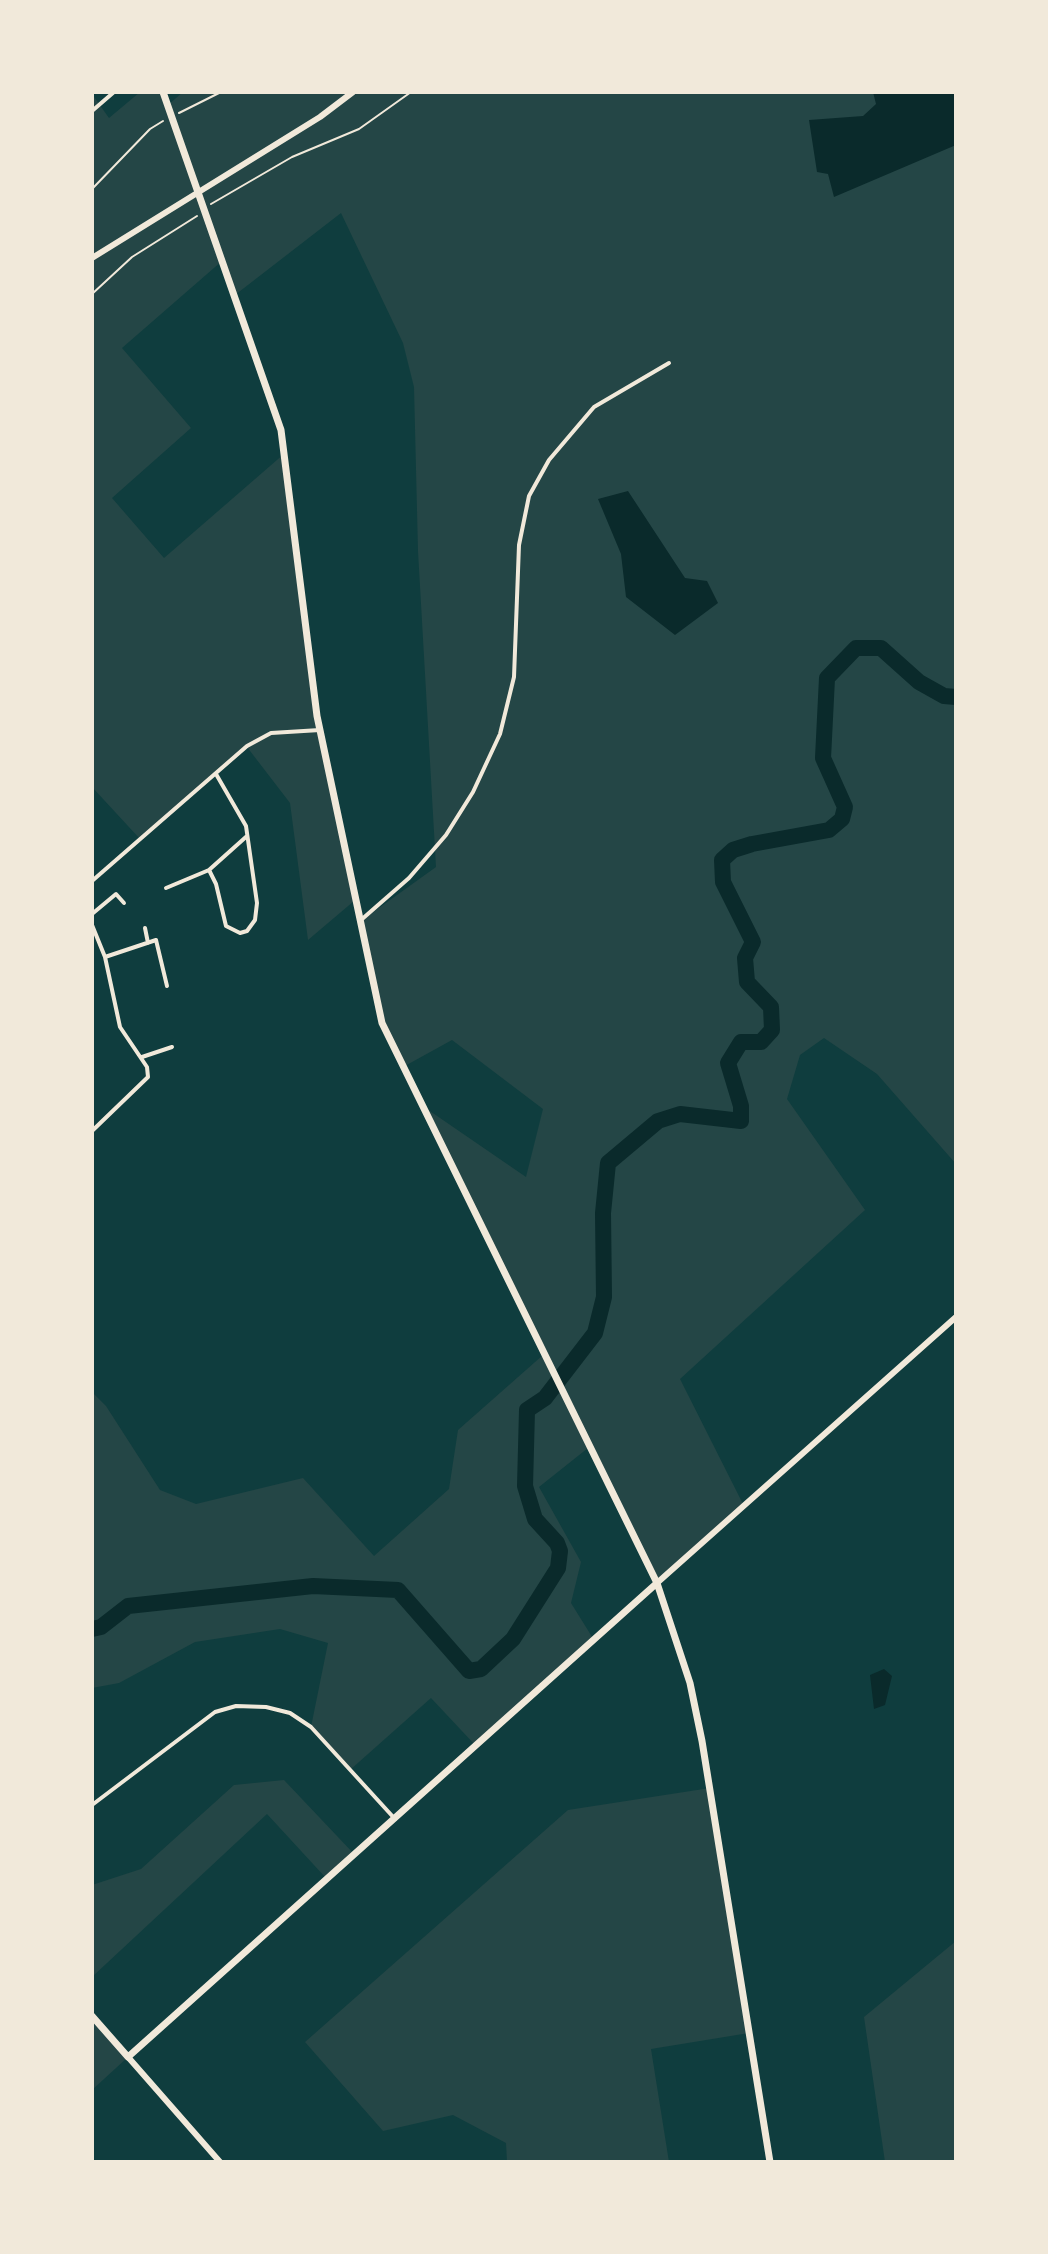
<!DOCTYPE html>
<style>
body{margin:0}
#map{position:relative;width:1048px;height:2254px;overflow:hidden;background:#0f3d3e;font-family:Spectral,serif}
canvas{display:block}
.frame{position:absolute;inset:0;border:94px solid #f1e9da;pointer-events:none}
</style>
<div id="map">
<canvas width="1048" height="2254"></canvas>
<div class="frame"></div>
</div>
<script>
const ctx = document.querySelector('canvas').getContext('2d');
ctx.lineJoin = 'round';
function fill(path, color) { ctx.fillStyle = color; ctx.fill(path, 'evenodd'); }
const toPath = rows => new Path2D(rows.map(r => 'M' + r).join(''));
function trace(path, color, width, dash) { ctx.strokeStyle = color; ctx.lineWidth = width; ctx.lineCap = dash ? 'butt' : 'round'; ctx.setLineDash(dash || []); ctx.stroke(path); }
const green = toPath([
 [140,92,163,92,168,105,183,92,956,92,956,1164,877,1074,824,1038,800,1055,787,1099,865,1210,680,1379,744,1506,657,1583,588,1448,539,1487,581,1562,571,1603,594,1640,476,1746,431,1698,350,1770,311,1727,328,1643,280,1629,195,1642,119,1683,92,1688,92,1392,106,1406,160,1490,196,1504,303,1478,374,1556,449,1489,458,1430,543,1355,424,1107,526,1177,543,1109,452,1040,403,1067,382,1023,358,923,436,867,418,551,414,387,403,343,341,213,235,295,222,261,122,348,191,428,112,498,164,558,285,453,317,716,354,901,308,940,290,803,247,747,140,839,92,787,92,94,109,118],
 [284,1780,355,1855,325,1877,267,1814,92,1977,92,1885,141,1869,234,1785],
 [710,1788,749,2033,651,2049,669,2162,507,2162,506,2143,453,2115,383,2131,305,2042,568,1810],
 [956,1941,956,2162,885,2162,864,2017],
 [92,2016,128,2057,92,2090]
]);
const water = toPath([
 [873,92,956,92,956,145,834,197,828,174,817,172,809,120,863,116,876,104],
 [628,491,685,578,707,581,718,603,675,635,626,597,621,554,598,499],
 [884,1669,892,1676,885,1705,874,1709,870,1675]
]);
const river = toPath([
 [92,1629,101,1627,128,1606,313,1586,398,1590,469,1671,481,1669,513,1639,558,1568,560,1551,557,1543,535,1519,525,1486,527,1410,545,1398,595,1333,604,1297,603,1213,608,1163,658,1121,680,1114,741,1121,741,1106,728,1063,741,1042,761,1042,772,1030,771,1007,747,982,745,958,753,942,723,882,722,860,733,850,752,844,829,830,842,819,845,807,823,758,827,678,856,648,881,648,919,682,944,696,956,697]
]);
const path = toPath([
 [179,113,221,92],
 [92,189,150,129,163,121],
 [211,204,292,157,359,129,411,92],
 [92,294,132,257,197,216]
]);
const minor = toPath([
 [92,111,114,92],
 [209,870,216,884,226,926,240,933,247,931,255,920,257,903,246,826,216,774],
 [92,881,247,746,271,733,320,730],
 [166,888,209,870,247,836],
 [92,914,116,894,124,903],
 [361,920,409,878,446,835,473,792,500,734,514,677,519,545,529,496,549,460,594,407,669,363],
 [92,925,105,957,120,1027,147,1067,148,1077,92,1131],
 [145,928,148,943],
 [105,957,156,940,167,986],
 [142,1057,172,1047],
 [92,1805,215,1712,236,1706,266,1707,290,1713,311,1727,395,1819]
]);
const tertiary = toPath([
 [92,258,320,117,353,92],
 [657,1583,956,1317]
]);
const secondary = toPath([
 [128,2057,220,2162]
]);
const primary = toPath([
 [163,92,281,430,317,716,382,1023,657,1583,690,1683,702,1741,770,2162],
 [92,2016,128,2057,657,1583]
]);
fill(green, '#244646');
fill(water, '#0a2a2b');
trace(river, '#0a2a2b', 16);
trace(path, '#f1e9da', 2);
trace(minor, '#f1e9da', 4);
trace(tertiary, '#f1e9da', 6);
trace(secondary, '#f1e9da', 6);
trace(primary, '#f1e9da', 7);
</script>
